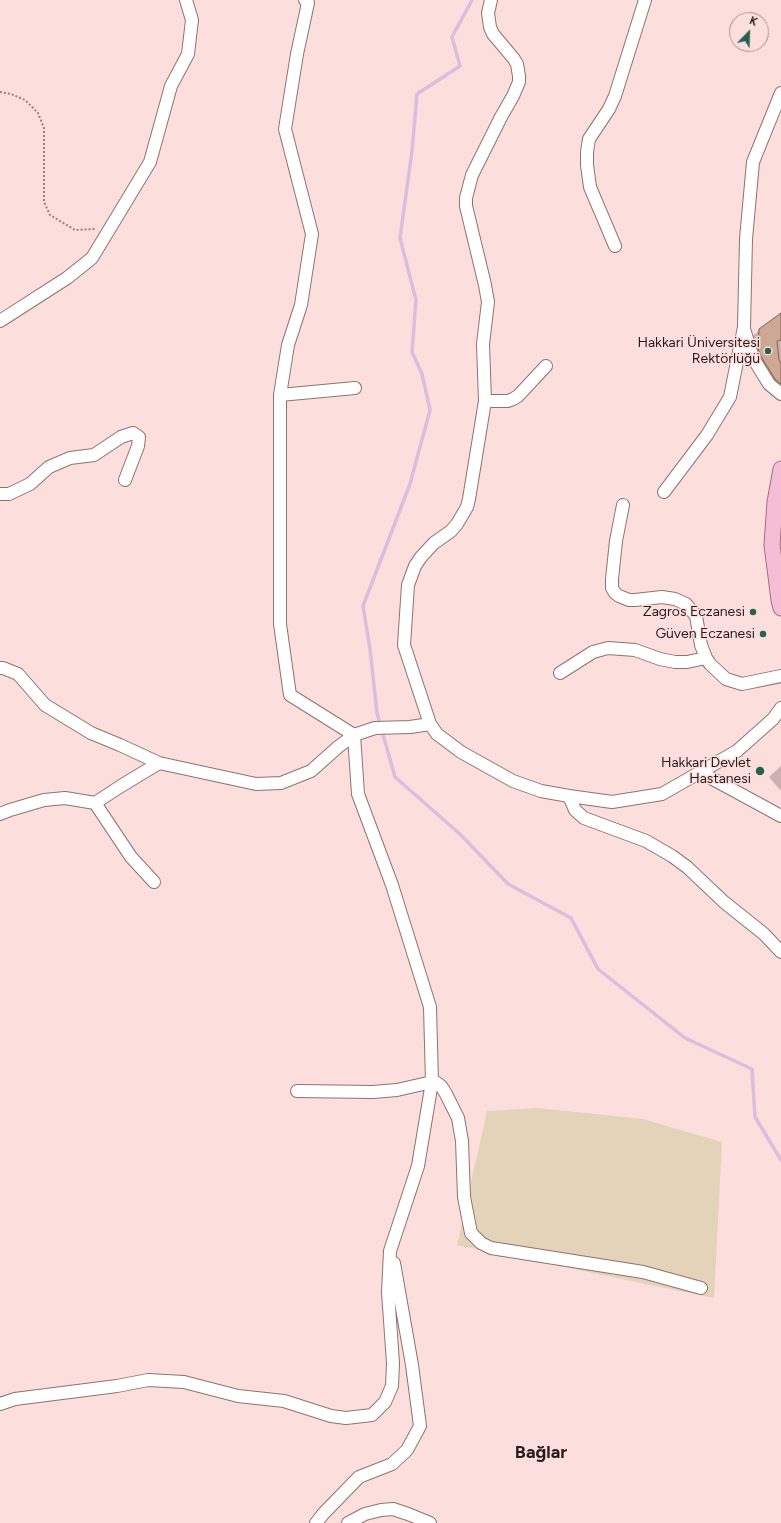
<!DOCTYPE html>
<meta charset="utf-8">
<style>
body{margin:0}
#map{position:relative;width:781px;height:1523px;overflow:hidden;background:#fcdfdd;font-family:Figtree,sans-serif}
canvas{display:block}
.north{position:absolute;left:729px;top:12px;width:40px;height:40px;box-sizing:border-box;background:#fcdfdd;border:1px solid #a7918f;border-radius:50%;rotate:23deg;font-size:11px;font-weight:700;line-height:16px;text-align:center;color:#281b1a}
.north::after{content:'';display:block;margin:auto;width:14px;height:18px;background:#25634f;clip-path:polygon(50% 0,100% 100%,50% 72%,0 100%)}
</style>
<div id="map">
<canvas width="781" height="1523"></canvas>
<div class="north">K</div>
</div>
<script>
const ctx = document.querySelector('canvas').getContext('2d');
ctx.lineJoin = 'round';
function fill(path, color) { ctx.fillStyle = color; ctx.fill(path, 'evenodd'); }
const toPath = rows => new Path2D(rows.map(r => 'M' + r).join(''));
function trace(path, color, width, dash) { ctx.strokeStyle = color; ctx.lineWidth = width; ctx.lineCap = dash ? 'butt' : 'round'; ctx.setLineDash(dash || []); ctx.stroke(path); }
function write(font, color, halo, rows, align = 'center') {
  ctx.font = font + ' Figtree,sans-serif'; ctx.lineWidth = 3; ctx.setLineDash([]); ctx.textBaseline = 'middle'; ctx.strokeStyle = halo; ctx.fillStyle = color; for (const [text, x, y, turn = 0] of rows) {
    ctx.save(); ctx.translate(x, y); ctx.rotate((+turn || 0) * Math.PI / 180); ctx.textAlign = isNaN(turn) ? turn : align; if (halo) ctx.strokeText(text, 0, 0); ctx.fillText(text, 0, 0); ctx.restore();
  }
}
const green = toPath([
 [538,1108,643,1119,722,1142,714,1298,457,1245,487,1111]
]);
const shadow = toPath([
 [781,317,781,390,752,355,753,336,760,329],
 [781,766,781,791,769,777]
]);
const stream = toPath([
 [472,0,452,37,460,66,417,94,412,151,400,238,416,300,412,352,422,374,430,410,410,484,363,606,370,649,377,713,395,777,461,835,508,884,571,918,598,969,685,1038,752,1069,755,1117,781,1160]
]);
const building = toPath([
 [781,313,781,340,777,341,779,360,781,363,781,384,775,379,760,355,758,348,759,329,781,313]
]);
const path = toPath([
 [0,92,11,94,25,100,38,113,44,128,44,202,50,215,75,230,95,229]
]);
const minor = toPath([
 [491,0,488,13,490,27,493,34,514,59,517,64,519,76,519,82,513,96,501,117,472,175,466,198,466,206,485,285,488,302,483,344,485,401,469,499,467,507,457,524,451,531,434,543,421,557,415,566,408,585,404,645,430,724,437,734,461,752,513,781,541,791,569,796,612,802,662,794,737,751,773,719,781,708],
 [615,246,590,187,587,165,587,152,589,139,609,109,615,96,645,0],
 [0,321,67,278,92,258,150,162,171,86,188,54,192,20,186,0],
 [744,329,753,358,769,384,781,394],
 [280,395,355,388],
 [485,401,508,401,513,399,518,396,546,366],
 [664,492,707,435,730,397,744,327,746,239,753,162,781,93],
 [0,494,9,494,30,484,49,467,70,458,94,455,121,437,133,433,139,437,138,446,125,480],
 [623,505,616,541,612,579,612,588,615,593,619,596,629,600,635,600,662,597,675,599,686,604,696,616,701,645,706,658,710,664,726,679,742,684,781,676],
 [0,668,3,668,18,674,45,705,91,733,120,745,159,763,256,784,281,783,311,771,338,747,354,735,375,728,410,727,430,724],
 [560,673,593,652,608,648,635,650,660,659,675,662,687,662,706,658],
 [700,772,781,816],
 [569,796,575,810,584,818,646,841,672,856,687,867,724,902,764,934,781,952],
 [95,803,131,857,154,882],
 [0,814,10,810,44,800,65,798,95,803,121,786,159,763],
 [297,1091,373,1092,397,1090,432,1082,437,1083,441,1086,446,1094,458,1118,462,1141,464,1197,471,1233,481,1243,491,1248,643,1272,701,1288],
 [0,1404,15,1399,117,1386,148,1380,184,1382,238,1396,284,1401,331,1416,346,1418,372,1415,385,1402,392,1386,393,1363,388,1292,390,1251,418,1166,432,1082,430,1007,392,885,358,794,354,735,290,695,280,624,280,395,288,345,301,305,312,234,285,129,297,54,308,3,305,0],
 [316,1523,323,1514,359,1477,392,1464,407,1450,420,1426,412,1365,394,1263],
 [348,1523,365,1514,381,1510,393,1509,408,1514,430,1523]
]);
const major = toPath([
 [781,469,775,502,772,545,779,600,781,608]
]);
const markers = [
 [768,351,4,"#25634f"],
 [753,612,4,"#25634f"],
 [763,634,4,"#25634f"],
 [760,771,5,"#25634f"]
];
const poiNames = [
 ["Hakkari Üniversitesi",760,343],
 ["Rektörlüğü",760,359],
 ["Zagros Eczanesi",745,612],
 ["Güven Eczanesi",755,634],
 ["Hakkari Devlet",751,763],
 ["Hastanesi",751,779]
];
const districtNames = [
 ["Bağlar",541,1453]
];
fill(green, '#e2d3b9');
fill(shadow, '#0003');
trace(stream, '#dbbddd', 3.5);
fill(building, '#cea892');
trace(building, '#7d6354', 1);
trace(minor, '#91716f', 14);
trace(major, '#a96982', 17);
trace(path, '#96817f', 2, [2, 2]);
trace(minor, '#fff', 12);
trace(major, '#f5bed6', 15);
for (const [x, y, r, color] of markers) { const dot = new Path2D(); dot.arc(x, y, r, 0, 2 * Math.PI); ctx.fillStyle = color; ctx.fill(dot); trace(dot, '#fcdfdd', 1.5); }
write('14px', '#281b1a', '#fcdfdd', poiNames, 'right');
write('bold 18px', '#281b1a', '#fcdfdd', districtNames);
</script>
